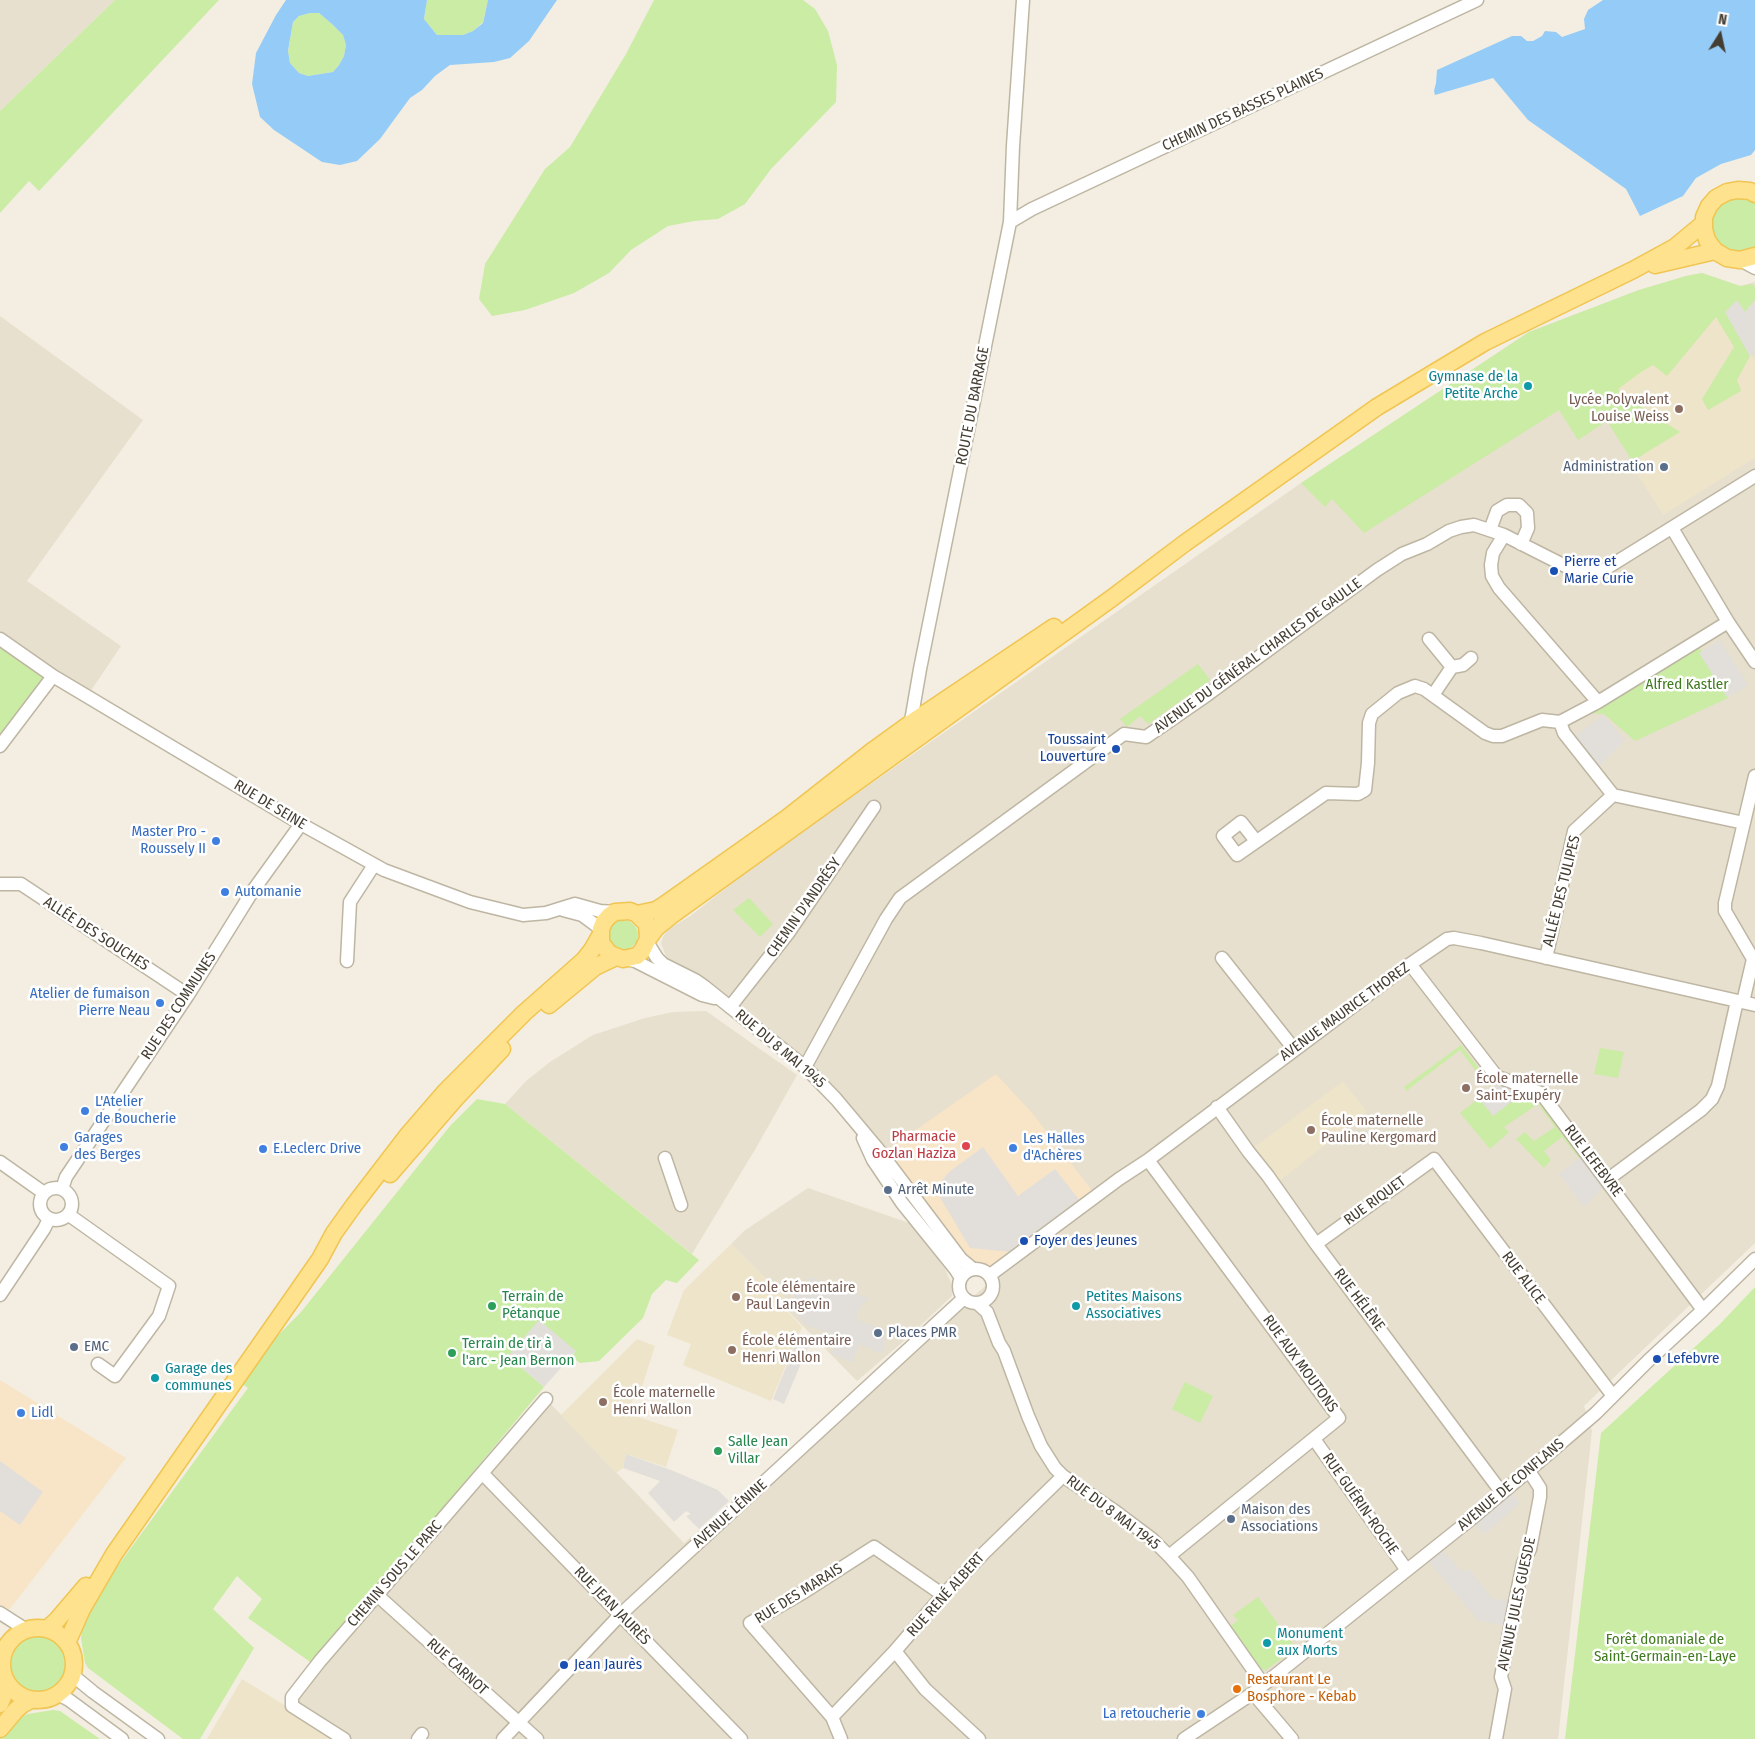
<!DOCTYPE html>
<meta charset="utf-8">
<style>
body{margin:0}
#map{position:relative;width:1755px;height:1739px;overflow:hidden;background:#f3eee1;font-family:"Fira Sans Condensed",sans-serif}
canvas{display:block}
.north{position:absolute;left:1695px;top:10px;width:50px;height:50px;-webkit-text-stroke:4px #fff;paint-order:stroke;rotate:10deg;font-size:14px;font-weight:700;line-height:20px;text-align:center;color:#443d31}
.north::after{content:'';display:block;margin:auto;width:18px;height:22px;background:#443d31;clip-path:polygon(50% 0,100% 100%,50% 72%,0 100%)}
</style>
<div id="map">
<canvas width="1755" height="1739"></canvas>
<div class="north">N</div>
</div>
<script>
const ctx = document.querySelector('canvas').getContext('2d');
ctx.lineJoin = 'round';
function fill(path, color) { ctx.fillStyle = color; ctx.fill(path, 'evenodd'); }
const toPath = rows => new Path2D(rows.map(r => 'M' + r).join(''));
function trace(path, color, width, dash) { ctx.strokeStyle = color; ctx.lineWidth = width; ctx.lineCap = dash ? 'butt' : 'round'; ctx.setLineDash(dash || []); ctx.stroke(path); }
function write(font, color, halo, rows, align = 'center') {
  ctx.font = font + ' "Fira Sans Condensed",sans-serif'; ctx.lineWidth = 5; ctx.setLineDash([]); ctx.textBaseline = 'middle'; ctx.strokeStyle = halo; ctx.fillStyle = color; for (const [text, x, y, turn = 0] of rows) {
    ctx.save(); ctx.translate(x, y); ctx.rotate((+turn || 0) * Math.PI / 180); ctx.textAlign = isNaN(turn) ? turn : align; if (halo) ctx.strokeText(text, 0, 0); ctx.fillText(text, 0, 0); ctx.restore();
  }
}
const residential = toPath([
 [0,0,115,0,0,111],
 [1702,273,1740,286,1755,282,1755,1243,1584,1406,1592,1431,1558,1739,344,1739,292,1706,292,1697,546,1399,684,1543,989,1283,926,1203,884,1145,844,1099,816,1071,733,1004,724,993,667,959,661,943,663,937,668,929,689,917,766,857,1301,483,1529,332,1639,290,1686,276],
 [0,316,143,420,27,581,121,646,88,695,0,639],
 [706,1011,797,1075,756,1148,692,1254,505,1104,526,1081,550,1062,593,1035,645,1018,673,1012],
 [808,1188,912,1224,945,1269,952,1285,952,1296,905,1340,857,1381,786,1309,791,1304,731,1244,744,1231]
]);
const commercial = toPath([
 [996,1074,1033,1114,1097,1197,990,1275,956,1270,873,1160],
 [0,1380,126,1458,0,1622]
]);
const education = toPath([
 [1722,312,1755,360,1755,458,1663,515,1632,466,1651,447,1555,329],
 [1343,1081,1367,1112,1277,1183,1253,1148],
 [731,1244,791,1304,786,1310,802,1327,771,1401,683,1365,691,1344,667,1335,684,1290],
 [637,1339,655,1346,640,1393,635,1391,629,1411,638,1417,678,1430,666,1467,626,1454,623,1468,616,1473,561,1415],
 [242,1679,289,1708,331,1739,207,1739]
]);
const green = toPath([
 [115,0,219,0,39,191,29,181,0,213,0,111],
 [427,0,488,0,483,22,473,31,463,35,437,35,424,19],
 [654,0,803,0,815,9,828,31,837,65,836,102,771,169,745,204,718,219,694,221,668,226,631,250,609,273,574,293,525,310,492,316,479,299,485,264,545,169,570,147,626,54],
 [310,13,319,13,333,25,343,35,346,45,344,56,339,65,333,72,308,76,299,73,290,63,288,52,293,22,299,16],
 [1735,195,1755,201,1755,248,1748,252,1736,253,1724,250,1715,242,1710,231,1710,219,1715,207],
 [1702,273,1740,286,1752,284,1755,287,1755,300,1745,312,1725,312,1750,356,1737,380,1741,391,1708,410,1702,399,1734,347,1716,317,1667,376,1653,365,1641,372,1618,389,1650,413,1680,432,1639,457,1631,459,1607,421,1578,440,1559,410,1364,533,1332,499,1325,507,1301,483,1529,332,1639,290,1686,276],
 [0,639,53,676,0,746],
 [1698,645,1728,698,1635,741,1604,714,1590,713],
 [1198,664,1210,680,1148,724,1140,716,1127,727,1120,719],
 [749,898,773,924,760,937,733,910],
 '608 935a15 15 0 1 1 30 0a15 15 0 1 1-30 0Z',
 [1461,1045,1488,1080,1485,1083,1460,1050,1406,1091,1404,1087],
 [1600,1048,1624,1052,1618,1078,1594,1074],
 [1521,1094,1539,1100,1557,1124,1557,1127,1562,1134,1565,1134,1581,1157,1579,1158,1562,1137,1544,1151,1551,1160,1544,1168,1516,1139,1525,1132,1534,1141,1555,1127,1538,1104,1504,1127,1509,1132,1490,1149,1460,1113,1479,1098,1493,1116],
 [477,1099,505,1104,699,1260,677,1283,666,1280,652,1294,643,1318,599,1361,580,1363,571,1356,576,1351,508,1356,544,1387,313,1664,248,1618,262,1599,237,1576,213,1609,254,1648,200,1739,183,1739,88,1668,85,1663,81,1638,82,1629,90,1613,117,1567,248,1388,235,1379,301,1312,450,1126],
 [1755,1287,1755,1739,1565,1739,1601,1433,1720,1324],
 [1185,1382,1213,1396,1200,1423,1172,1409],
 [1258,1597,1296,1648,1266,1670,1261,1669,1231,1626,1238,1620,1233,1615],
 '8 1664a29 29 0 1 1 58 0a29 29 0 1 1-58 0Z',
 [53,1710,60,1711,100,1739,1,1739,12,1721,28,1714]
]);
const parking = toPath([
 [1737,300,1745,312,1755,300,1755,353,1750,356,1725,312],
 [1720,640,1748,685,1735,694,1734,693,1727,697,1699,653],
 [1603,715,1625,740,1599,766,1575,736],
 [1499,1084,1521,1094,1493,1116,1479,1098],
 [983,1147,1018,1196,1055,1169,1084,1206,1022,1253,970,1248,932,1184,941,1182,949,1172],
 [1581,1157,1604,1187,1584,1207,1559,1174],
 [809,1276,868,1298,860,1308,856,1319,887,1331,882,1354,859,1344,852,1363,831,1354,838,1336,806,1325,798,1317,800,1311,791,1304,798,1282,805,1285,808,1289],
 [539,1320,576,1351,544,1387,508,1356],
 [798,1338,813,1343,807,1349,784,1404,773,1399],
 [626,1454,671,1470,718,1490,729,1501,699,1529,686,1516,691,1514,686,1511,674,1522,648,1493,660,1481,623,1468],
 [0,1461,43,1492,20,1525,0,1511],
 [1508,1488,1520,1503,1484,1535,1471,1519],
 [1438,1545,1462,1572,1469,1569,1493,1599,1515,1600,1510,1626,1479,1621,1424,1556]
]);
const water = toPath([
 [286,0,427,0,424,19,437,35,463,35,473,31,483,23,488,0,557,0,529,41,510,58,494,62,450,65,435,76,422,90,410,98,380,139,357,161,340,165,322,162,274,130,260,117,252,84,256,53,276,15],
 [310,13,319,13,333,25,343,35,346,45,344,56,339,65,333,72,308,76,299,73,290,63,288,51,293,22,299,16],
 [1603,0,1755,0,1755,150,1751,155,1721,164,1696,178,1683,196,1640,216,1626,189,1528,120,1493,78,1435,95,1434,91,1436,83,1437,70,1512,36,1521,36,1527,41,1533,41,1542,36,1545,31,1556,32,1562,37,1585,29,1584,19,1588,10]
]);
const minor = toPath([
 [1010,222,1032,209,1477,0],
 [1740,260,1755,268],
 [1672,528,1728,622,1755,662],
 [1490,530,1497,511,1507,505,1519,505,1527,513,1528,528,1521,544],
 [1504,535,1493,553,1491,565,1492,576,1499,588,1598,702],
 [0,639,53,676,301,824,384,870,470,902,523,915,546,913,575,904,600,911,615,912],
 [1429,639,1452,667,1433,695],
 [1452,667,1463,665,1471,658],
 [1560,722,1598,702,1728,622],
 [1560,722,1564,733,1613,795],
 [910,727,920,669,1010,222,1013,146,1023,0],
 [0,746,53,676],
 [1613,795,1744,823],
 [1256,841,1241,822,1223,836,1237,855,1326,793,1358,794,1365,790,1368,763,1369,723,1372,714,1398,693,1415,686,1424,689,1485,733,1493,736,1502,736,1542,720,1560,722],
 [0,884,21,884,188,995],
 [563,910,582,915,601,929],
 [647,942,657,958,663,964,695,980,705,987,805,1067,836,1099,878,1149,961,1259,973,1269],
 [1222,958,1294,1049],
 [1546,958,1574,831,1613,795],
 [625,959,635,961,702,995,714,998],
 [347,961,350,902,374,865],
 [1410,964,1494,1073,1498,1077,1541,1093,1703,1310],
 [1743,1002,1753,959,1725,911,1725,903,1755,776],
 [730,1007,789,932,874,807],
 [805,1067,886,919,900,898,1124,734,1146,737,1207,695,1377,570,1402,554,1427,544,1449,531,1461,527,1474,525,1504,535,1575,571,1602,571,1755,476],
 [1217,1107,1248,1151,1268,1176,1316,1244,1502,1493],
 [863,1138,873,1160,902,1203,956,1270,961,1278],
 [665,1158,681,1205],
 [1148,1160,1339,1418,1169,1556],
 [0,1162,44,1193],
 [1607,1180,1701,1110,1712,1099,1718,1086,1737,1001],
 '40 1204a16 16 0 1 1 32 0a16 16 0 1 1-32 0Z',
 [62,1189,66,1177,188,995,252,892,301,824],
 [69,1215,169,1286,159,1316,115,1376,98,1364],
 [1316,1244,1434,1159,1613,1396],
 '959 1286a17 17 0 1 1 34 0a17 17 0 1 1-34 0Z',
 [990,1275,1119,1179,1148,1160,1400,971,1447,939,1454,938,1481,943,1755,1005],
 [0,1295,44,1229,49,1219],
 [977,1303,987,1312,999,1343,1004,1351,1028,1416,1041,1446,1055,1468,1063,1476,1116,1512,1152,1539,1169,1556,1188,1577,1263,1684],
 [1314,1439,1406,1569],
 [482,1473,741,1739],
 [377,1595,537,1739],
 [0,1613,25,1629],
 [895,1651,925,1689,979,1739],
 [0,1661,1,1662],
 [73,1674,76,1678,93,1692,158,1739],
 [1253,1693,1292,1739],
 [58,1694,69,1700,122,1739],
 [832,1717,895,1651,943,1595,984,1553,1063,1476],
 [344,1739,292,1706,292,1697,320,1661,546,1399],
 [418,1739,422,1734],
 [503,1739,621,1614,964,1298],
 [841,1739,832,1717,750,1623,804,1592,874,1547,943,1595],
 [1184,1739,1253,1693,1471,1519,1540,1461,1596,1413,1648,1361,1703,1310,1755,1259],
 [1496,1739,1505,1689,1501,1677,1512,1617,1523,1563,1530,1549,1540,1497,1540,1488,1529,1471]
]);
const major = toPath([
 [1755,194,1750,191,1738,190,1727,192,1716,198,1709,206,1704,217,1704,229,1707,240,1715,251,1727,258,1740,260,1755,256],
 [1655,265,1715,251],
 [637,914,656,910,664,905,787,818,871,752,911,723,1054,627],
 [648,939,647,924,637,914,630,911,615,912,609,916,604,922,601,929,601,943,610,954,623,959,637,956,642,951,648,939,656,928,672,915,1112,598,1185,543,1377,407,1485,342,1633,270,1675,247,1704,223],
 [549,1005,595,967,616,957],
 [390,1174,455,1099,502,1049],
 '2 1664a36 36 0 1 1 72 0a36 36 0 1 1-72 0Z',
 [47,1629,57,1620,86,1586],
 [67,1643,82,1609,114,1554,320,1259,334,1233,354,1205,407,1136,445,1092,524,1013,584,960,592,950,600,936],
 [0,1704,8,1685],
 [0,1729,16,1710,23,1704,31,1700]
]);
const markers = [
 [1528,386,5,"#0f9aa8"],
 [1679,409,5,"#8d6e63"],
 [1664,467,5,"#5c6f8a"],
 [1554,571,5,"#1a4fb4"],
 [1116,749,5,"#1a4fb4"],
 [216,841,5,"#3f7fe0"],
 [225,892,5,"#3f7fe0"],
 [160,1003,5,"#3f7fe0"],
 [1466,1088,5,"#8d6e63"],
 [85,1111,5,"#3f7fe0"],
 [1311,1130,5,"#8d6e63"],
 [966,1146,5,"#e0444e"],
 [64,1147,5,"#3f7fe0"],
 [1013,1148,5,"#3f7fe0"],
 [263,1149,5,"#3f7fe0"],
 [888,1190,5,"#5c6f8a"],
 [1024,1241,5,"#1a4fb4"],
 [736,1297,5,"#8d6e63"],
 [492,1306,5,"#2e9e5b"],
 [1076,1306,5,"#0f9aa8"],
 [878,1333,5,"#5c6f8a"],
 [74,1347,5,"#5c6f8a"],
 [732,1350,5,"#8d6e63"],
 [452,1353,5,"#2e9e5b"],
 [1657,1359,5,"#1a4fb4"],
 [155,1378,5,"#0f9aa8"],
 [603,1402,5,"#8d6e63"],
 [21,1413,5,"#3f7fe0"],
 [718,1451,5,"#2e9e5b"],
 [1231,1519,5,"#5c6f8a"],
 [1267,1643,5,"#0f9aa8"],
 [564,1665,5,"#1a4fb4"],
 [1237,1689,5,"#e8710a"],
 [1201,1714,5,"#3f7fe0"]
];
const streetNames = [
 ["CHEMIN DES BASSES PLAINES",1243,110,-25],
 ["ROUTE DU BARRAGE",973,406,-79],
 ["AVENUE DU GÉNÉRAL CHARLES DE GAULLE",1258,656,-36],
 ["RUE DE SEINE",270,805,31],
 ["ALLÉE DES TULIPES",1562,891,-76],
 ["CHEMIN D'ANDRÉSY",804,908,-55],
 ["ALLÉE DES SOUCHES",96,934,33],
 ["RUE DES COMMUNES",179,1006,-57],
 ["AVENUE MAURICE THOREZ",1345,1012,-36],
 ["RUE DU 8 MAI 1945",780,1049,40],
 ["RUE LEFEBVRE",1593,1161,53],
 ["RUE RIQUET",1375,1201,-36],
 ["RUE ALICE",1523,1278,53],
 ["RUE HÉLÈNE",1359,1300,53],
 ["RUE AUX MOUTONS",1300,1364,54],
 ["AVENUE DE CONFLANS",1511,1485,-40],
 ["RUE GUÉRIN-ROCHE",1360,1504,55],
 ["RUE DU 8 MAI 1945",1113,1513,37],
 ["AVENUE LÉNINE",730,1514,-42],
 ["CHEMIN SOUS LE PARC",395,1574,-49],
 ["RUE DES MARAIS",799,1594,-32],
 ["RUE RENÉ ALBERT",946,1595,-48],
 ["AVENUE JULES GUESDE",1517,1604,-78],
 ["RUE JEAN JAURÈS",612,1606,46],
 ["RUE CARNOT",457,1667,42]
];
const cultureNames = [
 ["Gymnase de la",1518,377,"right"],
 ["Petite Arche",1518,394,"right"],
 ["Petites Maisons",1086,1297],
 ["Associatives",1086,1314],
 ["Garage des",165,1369],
 ["communes",165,1386],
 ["Monument",1277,1634],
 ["aux Morts",1277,1651]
];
const educationNames = [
 ["Lycée Polyvalent",1669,400,"right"],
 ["Louise Weiss",1669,417,"right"],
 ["École maternelle",1476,1079],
 ["Saint-Exupéry",1476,1096],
 ["École maternelle",1321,1121],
 ["Pauline Kergomard",1321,1138],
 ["École élémentaire",746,1288],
 ["Paul Langevin",746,1305],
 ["École élémentaire",742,1341],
 ["Henri Wallon",742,1358],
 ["École maternelle",613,1393],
 ["Henri Wallon",613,1410]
];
const serviceNames = [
 ["Administration",1654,467,"right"],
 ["Arrêt Minute",898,1190],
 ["Places PMR",888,1333],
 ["EMC",84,1347],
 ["Maison des",1241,1510],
 ["Associations",1241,1527]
];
const transitNames = [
 ["Pierre et",1564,562],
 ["Marie Curie",1564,579],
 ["Toussaint",1106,740,"right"],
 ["Louverture",1106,757,"right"],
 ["Foyer des Jeunes",1034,1241],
 ["Lefebvre",1667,1359],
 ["Jean Jaurès",574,1665]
];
const parkNames = [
 ["Alfred Kastler",1687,685],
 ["Forêt domaniale de",1665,1640],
 ["Saint-Germain-en-Laye",1665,1657]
];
const shopNames = [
 ["Master Pro -",206,832,"right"],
 ["Roussely II",206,849,"right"],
 ["Automanie",235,892],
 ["Atelier de fumaison",150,994,"right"],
 ["Pierre Neau",150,1011,"right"],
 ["L'Atelier",95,1102],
 ["de Boucherie",95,1119],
 ["Garages",74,1138],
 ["des Berges",74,1155],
 ["Les Halles",1023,1139],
 ["d'Achères",1023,1156],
 ["E.Leclerc Drive",273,1149],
 ["Lidl",31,1413],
 ["La retoucherie",1191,1714,"right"]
];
const healthNames = [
 ["Pharmacie",956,1137],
 ["Gozlan Haziza",956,1154]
];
const leisureNames = [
 ["Terrain de",502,1297],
 ["Pétanque",502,1314],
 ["Terrain de tir à",462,1344],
 ["l'arc - Jean Bernon",462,1361],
 ["Salle Jean",728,1442],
 ["Villar",728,1459]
];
const foodNames = [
 ["Restaurant Le",1247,1680],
 ["Bosphore - Kebab",1247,1697]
];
fill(residential, '#e7e0ce');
fill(commercial, '#f8e5c8');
fill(education, '#eee4c9');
fill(green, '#caeca4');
fill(parking, '#e2dfda');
fill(water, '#95ccf7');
trace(minor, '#beb6a3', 15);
trace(major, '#f0c552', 19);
trace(minor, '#fff', 12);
trace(major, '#ffe28d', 16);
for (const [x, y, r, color] of markers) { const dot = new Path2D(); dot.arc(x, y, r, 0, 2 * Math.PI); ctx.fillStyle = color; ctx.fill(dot); trace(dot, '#fff', 2); }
write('15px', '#443d31', '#fff', streetNames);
write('15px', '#0d838f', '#fff', cultureNames, 'left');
write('15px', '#785e54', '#fff', educationNames, 'left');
write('15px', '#4e5e75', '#fff', serviceNames, 'left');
write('15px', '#164399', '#fff', transitNames, 'left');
write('15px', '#407b20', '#fff', parkNames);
write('15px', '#366cbe', '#fff', shopNames, 'left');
write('15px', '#be3a42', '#fff', healthNames, 'right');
write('15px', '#27864d', '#fff', leisureNames, 'left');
write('15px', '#c56008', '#fff', foodNames, 'left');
</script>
